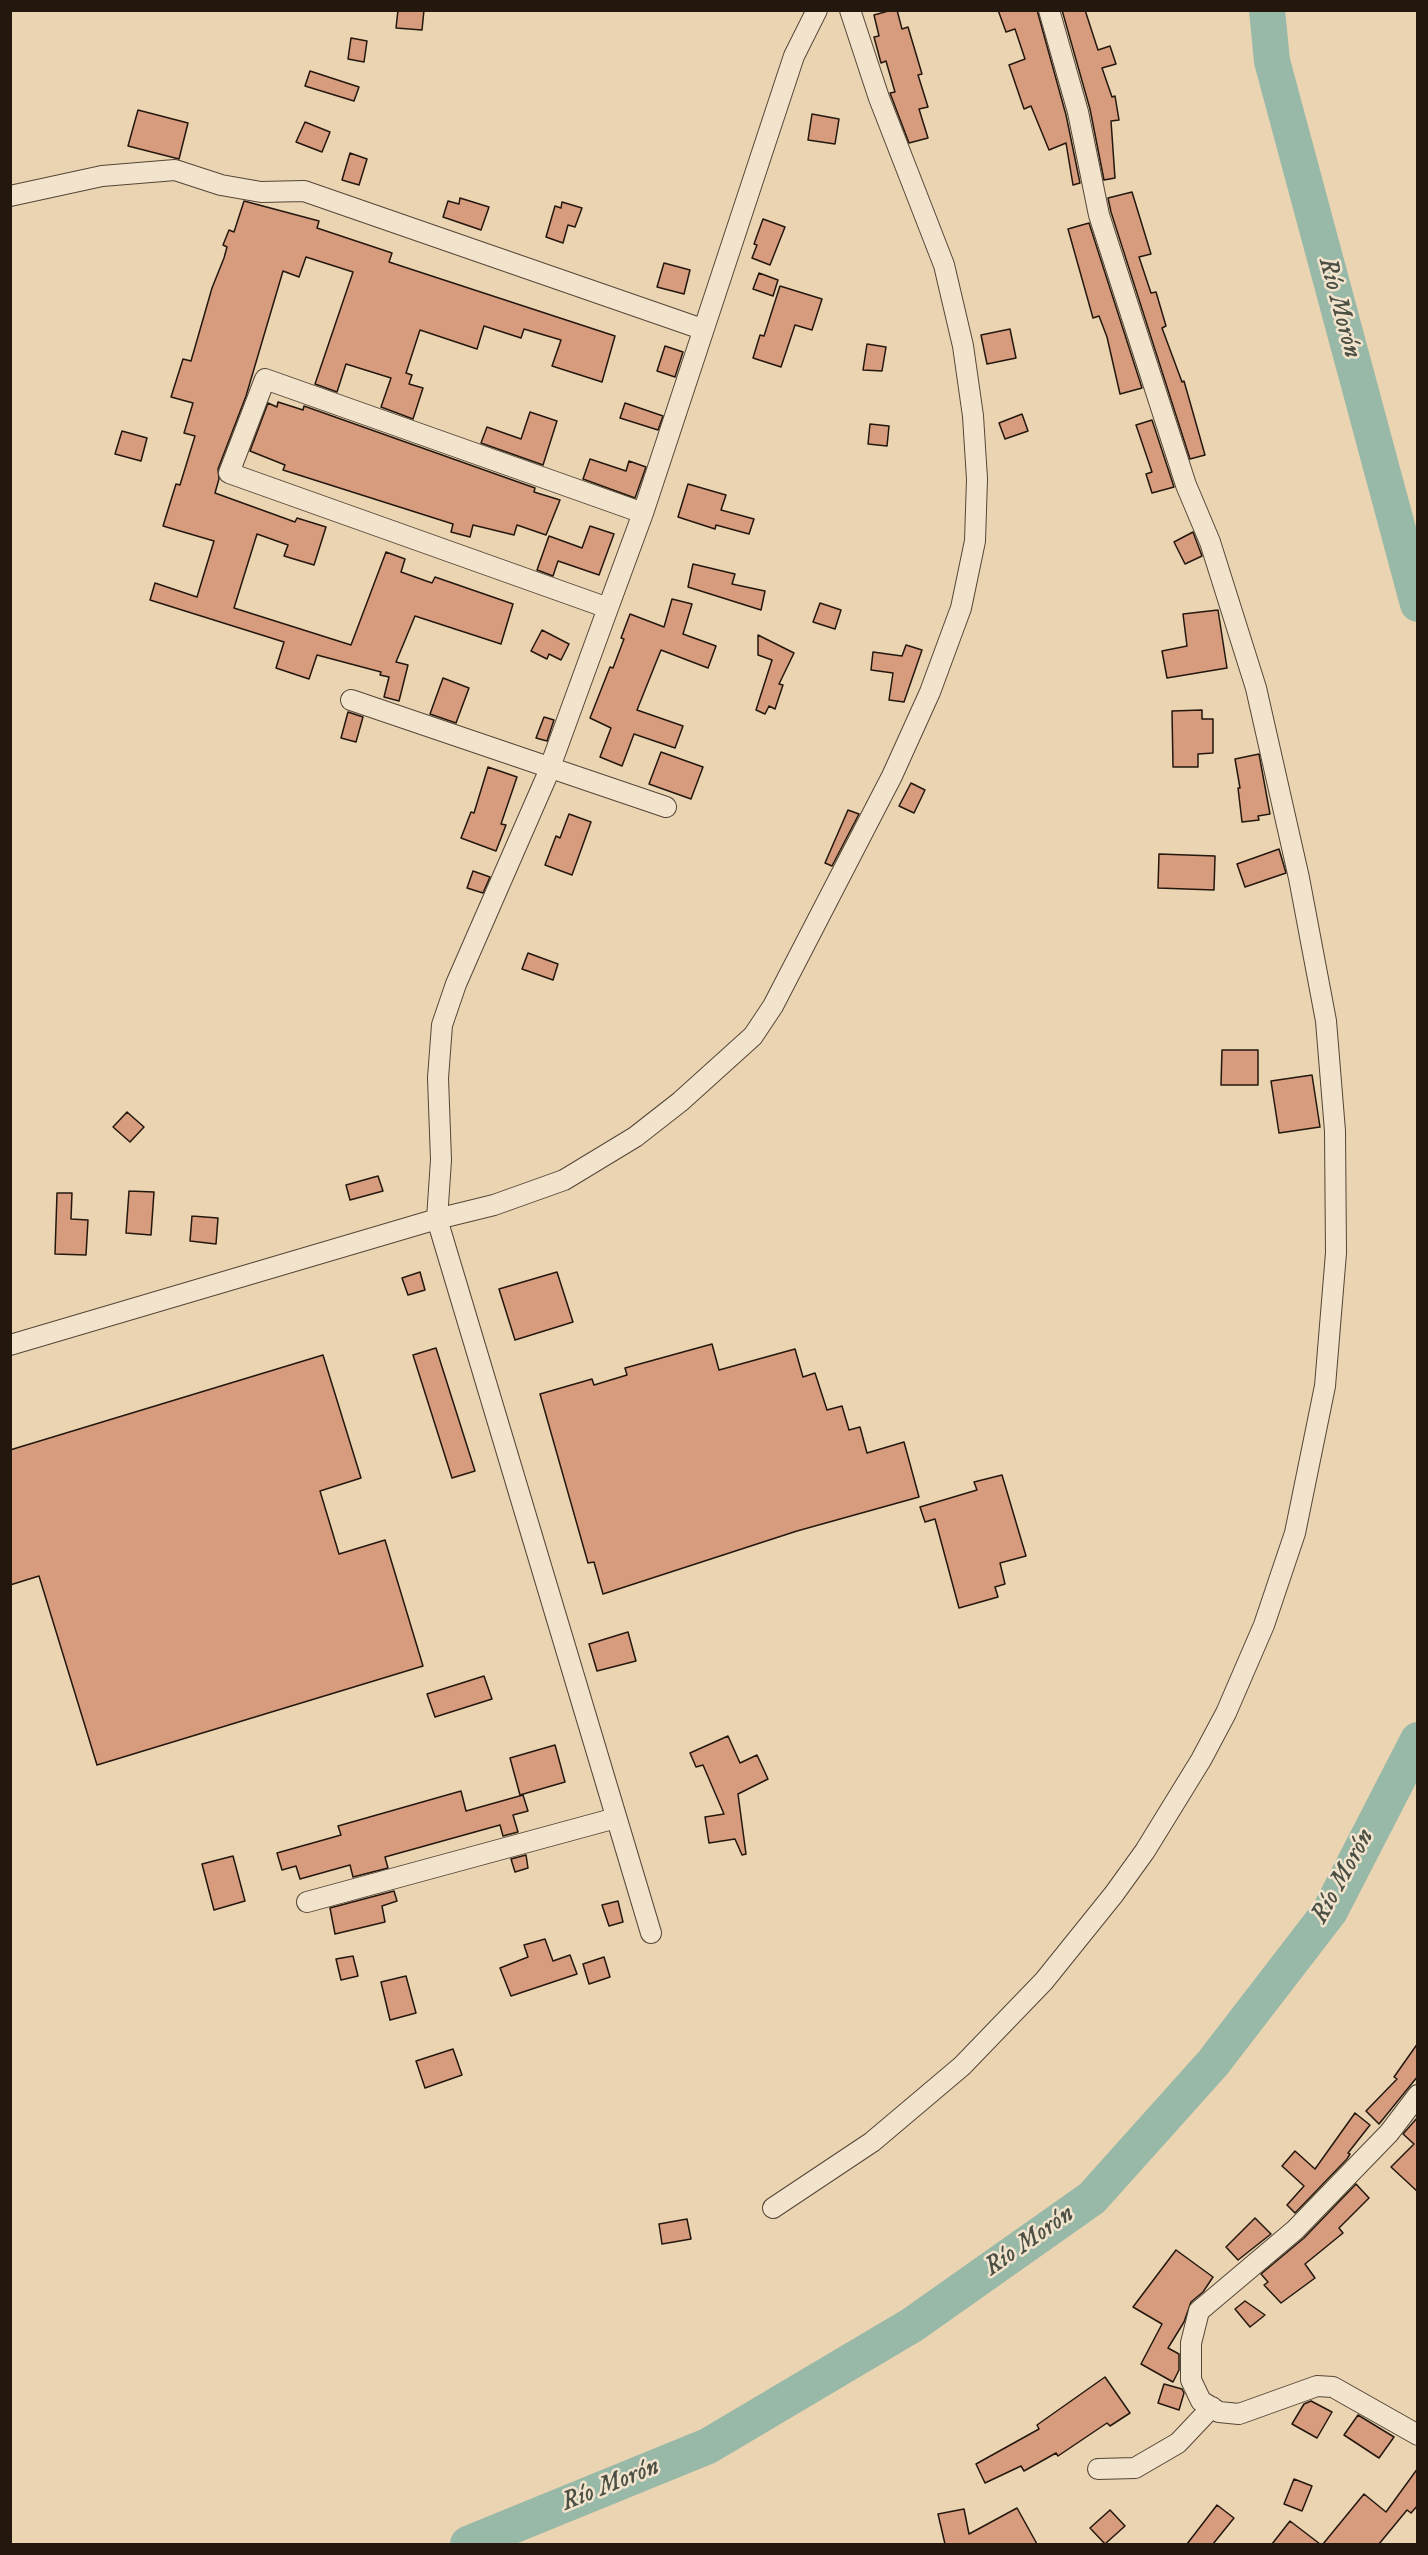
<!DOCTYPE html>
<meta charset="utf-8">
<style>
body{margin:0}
#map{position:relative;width:1428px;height:2555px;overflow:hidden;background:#ead4b1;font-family:"IM FELL DW Pica",serif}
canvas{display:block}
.frame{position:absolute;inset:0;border:12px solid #23170e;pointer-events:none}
</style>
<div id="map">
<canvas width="1428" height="2555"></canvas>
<div class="frame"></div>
</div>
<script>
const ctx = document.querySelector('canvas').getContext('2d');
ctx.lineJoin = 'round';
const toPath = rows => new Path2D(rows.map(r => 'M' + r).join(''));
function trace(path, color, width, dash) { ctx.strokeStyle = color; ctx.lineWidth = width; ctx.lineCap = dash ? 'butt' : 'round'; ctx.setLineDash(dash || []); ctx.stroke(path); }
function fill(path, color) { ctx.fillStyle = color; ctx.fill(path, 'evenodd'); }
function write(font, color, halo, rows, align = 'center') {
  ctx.font = font + ' "IM FELL DW Pica",serif'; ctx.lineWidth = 5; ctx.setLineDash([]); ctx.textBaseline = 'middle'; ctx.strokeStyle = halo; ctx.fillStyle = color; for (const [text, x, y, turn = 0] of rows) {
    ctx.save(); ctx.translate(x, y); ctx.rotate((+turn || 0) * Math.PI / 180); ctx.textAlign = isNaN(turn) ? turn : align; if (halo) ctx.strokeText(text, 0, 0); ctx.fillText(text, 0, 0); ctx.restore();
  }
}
const river = toPath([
 [1267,10,1272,61,1418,604],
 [468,2544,708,2446,912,2325,1092,2198,1213,2063,1330,1911,1418,1740]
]);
const building = toPath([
 [398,10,424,10,422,30,396,28,398,10],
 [892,10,897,10,902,29,908,27,922,74,918,75,928,107,919,109,928,138,909,143,890,93,895,92,886,61,881,63,874,37,879,36,874,15,892,10],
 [998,10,1037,10,1066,115,1080,183,1073,185,1066,143,1049,150,1031,106,1024,109,1009,65,1025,59,1015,29,1006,32,998,10],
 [1062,10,1085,10,1098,50,1110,46,1116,64,1102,68,1112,97,1115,96,1119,120,1111,121,1115,178,1104,180,1090,109,1062,10],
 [351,38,367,41,364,62,348,59,351,38],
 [310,71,359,87,354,101,305,86,310,71],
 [138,110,188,123,179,159,128,146,138,110],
 [812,114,839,119,835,144,808,140,812,114],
 [305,122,330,132,322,152,296,142,305,122],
 [350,153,367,159,359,185,342,180,350,153],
 [1132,192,1151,254,1139,257,1151,293,1156,292,1166,326,1162,328,1182,382,1184,381,1205,455,1190,459,1111,212,1108,198,1132,192],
 [460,198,489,207,481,230,443,217,448,201,459,204,460,198],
 [244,201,319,221,317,228,392,253,389,262,615,336,602,382,552,366,561,340,524,329,521,338,484,326,477,349,420,330,406,373,412,375,409,384,423,388,413,419,381,407,391,378,346,364,337,392,315,384,353,272,306,257,299,277,283,271,246,396,218,469,219,479,215,493,295,522,297,518,326,527,314,565,284,556,288,545,257,534,234,608,351,645,386,552,405,559,401,572,432,583,435,577,513,604,501,644,415,616,396,662,408,665,399,701,384,697,389,677,380,675,381,672,317,655,309,679,276,668,284,642,150,600,155,583,197,597,214,541,163,526,176,484,180,485,195,436,184,433,193,403,171,397,183,359,191,361,212,288,224,258,227,247,223,245,229,230,234,232,244,201],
 [562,202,582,208,575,227,568,225,563,243,546,237,555,206,561,208,562,202],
 [763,219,785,227,770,265,752,258,757,245,754,244,763,219],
 [1089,223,1142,388,1120,394,1107,337,1099,316,1093,318,1068,229,1089,223],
 [664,263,690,270,684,294,657,287,664,263],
 [759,273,778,280,773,296,753,289,759,273],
 [780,286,822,299,812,330,795,325,781,367,753,358,760,335,764,336,780,286],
 [1010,329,1016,358,987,364,981,335,1010,329],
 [867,344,886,347,882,371,863,370,867,344],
 [665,346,683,352,675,377,657,371,665,346],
 [278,402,303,410,304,406,535,488,534,492,560,500,546,535,517,525,514,535,473,525,470,537,451,532,453,524,283,470,285,465,250,451,268,403,277,407,278,402],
 [625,403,663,416,658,430,620,418,625,403],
 [530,412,557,421,543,465,481,443,487,427,521,439,530,412],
 [1022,414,1028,431,1005,439,999,423,1022,414],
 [1152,420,1174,487,1152,493,1146,474,1152,472,1136,425,1152,420],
 [870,424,889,426,887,446,868,444,870,424],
 [122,431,147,438,141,461,115,454,122,431],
 [590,459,626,471,629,461,646,467,635,498,583,479,590,459],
 [688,484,726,495,721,510,754,519,749,534,716,525,715,529,678,517,688,484],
 [590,526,614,534,599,575,558,561,553,576,537,570,549,536,582,548,590,526],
 [1193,532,1202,556,1185,564,1174,542,1193,532],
 [693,564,735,574,732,584,765,591,761,610,688,587,693,564],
 [672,599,692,604,683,634,716,646,708,668,661,650,637,710,683,726,675,748,634,734,622,766,600,757,611,728,590,718,610,667,613,668,624,639,621,638,630,614,664,627,672,599],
 [820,603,841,610,835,629,813,622,820,603],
 [1218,610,1227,668,1167,678,1162,651,1187,646,1183,614,1218,610],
 [542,630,569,644,561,660,549,654,547,659,531,651,542,630],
 [758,635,794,653,779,684,783,685,775,709,769,706,765,714,756,710,772,660,758,655,758,635],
 [906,645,922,650,904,702,889,700,893,673,871,670,873,652,902,656,906,645],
 [443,678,469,688,456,723,430,714,443,678],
 [1202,710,1202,719,1213,719,1213,753,1198,754,1198,767,1173,767,1172,711,1202,710],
 [348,712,363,717,356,742,341,738,348,712],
 [544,717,554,720,547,741,536,738,544,717],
 [661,752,703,767,691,799,649,784,661,752],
 [1259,754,1270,814,1258,816,1259,820,1242,822,1238,788,1240,788,1235,759,1259,754],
 [488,767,517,777,501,824,506,825,496,851,461,838,471,812,474,813,488,767],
 [911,783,925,790,914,813,899,806,911,783],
 [848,810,859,814,832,866,825,863,848,810],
 [569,814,591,822,572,875,545,865,556,836,560,838,569,814],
 [1279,849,1286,873,1245,887,1237,864,1279,849],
 [1159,854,1215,856,1214,890,1158,888,1159,854],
 [473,871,490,877,483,893,467,888,473,871],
 [528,953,558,964,553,980,522,969,528,953],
 [1222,1050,1258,1050,1258,1085,1221,1085,1222,1050],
 [1312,1075,1320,1127,1279,1133,1271,1081,1312,1075],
 [127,1112,144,1127,130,1142,113,1127,127,1112],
 [378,1176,383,1191,350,1200,346,1185,378,1176],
 [129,1191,154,1192,151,1235,126,1233,129,1191],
 [57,1193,72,1193,71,1219,88,1220,86,1255,55,1254,57,1193],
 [192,1216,218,1218,216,1244,190,1241,192,1216],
 [420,1272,425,1290,408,1295,402,1278,420,1272],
 [557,1272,573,1322,515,1340,499,1289,557,1272],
 [712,1344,719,1370,795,1349,803,1377,815,1373,827,1410,842,1406,849,1430,860,1427,867,1453,904,1442,919,1497,797,1531,603,1594,594,1562,588,1563,540,1394,592,1379,594,1385,627,1375,625,1368,712,1344],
 [436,1348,475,1471,452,1478,413,1355,436,1348],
 [323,1355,361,1478,320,1491,339,1554,385,1540,423,1666,97,1765,39,1576,10,1585,10,1450,323,1355],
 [1002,1475,1026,1556,1000,1563,1005,1584,995,1587,998,1597,959,1608,935,1519,925,1522,920,1507,977,1490,974,1482,1002,1475],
 [628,1632,636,1661,597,1671,589,1644,628,1632],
 [484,1676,492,1699,435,1717,427,1694,484,1676],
 [728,1736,740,1763,757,1755,768,1779,738,1794,746,1854,742,1855,735,1839,709,1843,705,1817,724,1814,703,1765,696,1767,690,1753,728,1736],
 [555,1745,565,1782,520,1795,510,1758,555,1745],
 [461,1791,466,1811,523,1795,528,1811,513,1815,518,1832,503,1836,500,1825,385,1857,388,1868,353,1877,350,1865,300,1879,296,1866,282,1870,277,1853,341,1835,338,1826,461,1791],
 [526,1855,528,1868,515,1872,511,1859,526,1855],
 [233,1856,245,1901,214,1910,202,1864,233,1856],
 [394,1891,397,1901,382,1906,385,1922,335,1934,330,1908,394,1891],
 [618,1901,623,1922,609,1926,602,1905,618,1901],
 [545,1939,553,1961,570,1955,577,1974,511,1996,500,1968,528,1957,524,1945,545,1939],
 [353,1956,358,1976,341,1980,336,1959,353,1956],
 [604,1957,610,1977,589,1984,583,1964,604,1957],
 [406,1976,416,2013,390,2020,381,1982,406,1976],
 [1418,2043,1418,2076,1379,2124,1366,2111,1397,2079,1394,2077,1418,2043],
 [453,2049,462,2075,425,2088,416,2061,453,2049],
 [1355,2113,1370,2125,1348,2153,1350,2154,1347,2159,1295,2213,1287,2205,1304,2186,1282,2166,1295,2151,1315,2169,1355,2113],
 [1418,2117,1418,2192,1391,2167,1414,2144,1403,2134,1418,2117],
 [1356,2184,1369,2198,1339,2228,1343,2233,1305,2264,1315,2278,1281,2303,1264,2285,1268,2282,1261,2274,1304,2238,1356,2184],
 [1255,2218,1271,2234,1238,2260,1226,2247,1255,2218],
 [687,2219,691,2239,662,2244,659,2224,687,2219],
 [1176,2250,1213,2277,1203,2292,1191,2302,1184,2322,1168,2348,1179,2354,1179,2370,1173,2382,1141,2364,1162,2324,1133,2307,1176,2250],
 [1245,2301,1265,2315,1250,2327,1235,2309,1245,2301],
 [1105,2377,1130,2413,1110,2426,1107,2423,1058,2456,1056,2453,1024,2471,1021,2466,985,2483,976,2464,1039,2429,1037,2425,1105,2377],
 [1164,2384,1182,2389,1184,2393,1179,2410,1158,2403,1164,2384],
 [1311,2401,1332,2412,1317,2438,1292,2424,1304,2404,1311,2401],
 [1358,2415,1394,2437,1379,2458,1344,2435,1358,2415],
 [1418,2468,1418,2505,1411,2513,1407,2510,1379,2544,1323,2544,1364,2494,1386,2512,1418,2468],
 [1294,2479,1312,2486,1302,2511,1284,2504,1294,2479],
 [1217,2505,1234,2518,1213,2544,1187,2544,1217,2505],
 [1017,2508,1037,2544,945,2544,938,2514,964,2509,969,2534,1017,2508],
 [1110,2510,1125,2526,1105,2544,1090,2528,1110,2510],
 [1290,2521,1320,2544,1272,2544,1290,2521]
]);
const minor = toPath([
 [10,196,102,176,175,170,221,185,261,192,304,191,702,329],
 [643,513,265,379,229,473,608,608,643,513,794,56,817,10],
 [608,608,546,778,456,984,442,1025,438,1078,441,1160,437,1219,651,1933],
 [351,700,666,807],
 [10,1345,437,1219,494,1205,564,1180,635,1137,681,1101,753,1036,773,1006,892,776,930,692,961,608,975,541,977,479,973,416,963,346,944,265,879,98,850,10],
 [307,1902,616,1818],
 [1418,2095,1389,2133,1295,2230,1199,2311,1191,2343,1191,2380,1201,2401,1219,2412,1239,2414,1317,2386,1333,2387,1418,2435],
 [773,2208,872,2142,962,2066,1044,1981,1114,1894,1145,1851,1201,1760,1226,1713,1264,1625,1295,1533,1325,1386,1336,1253,1335,1131,1326,1021,1299,878,1256,688,1210,542,1186,485,1099,215,1078,112,1049,10],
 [1098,2469,1135,2468,1178,2443,1212,2407]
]);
const waterNames = [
 ["Río Morón",1338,308,75],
 ["Río Morón",1344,1877,-61],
 ["Río Morón",1030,2242,-35],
 ["Río Morón",611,2486,-22]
];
trace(river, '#98b8a8', 36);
fill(building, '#d69c7d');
trace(building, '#23170e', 1.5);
trace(minor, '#554637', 22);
trace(minor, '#f1e3cc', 20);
write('italic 26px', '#4c4f44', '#f1e3cc', waterNames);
</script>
